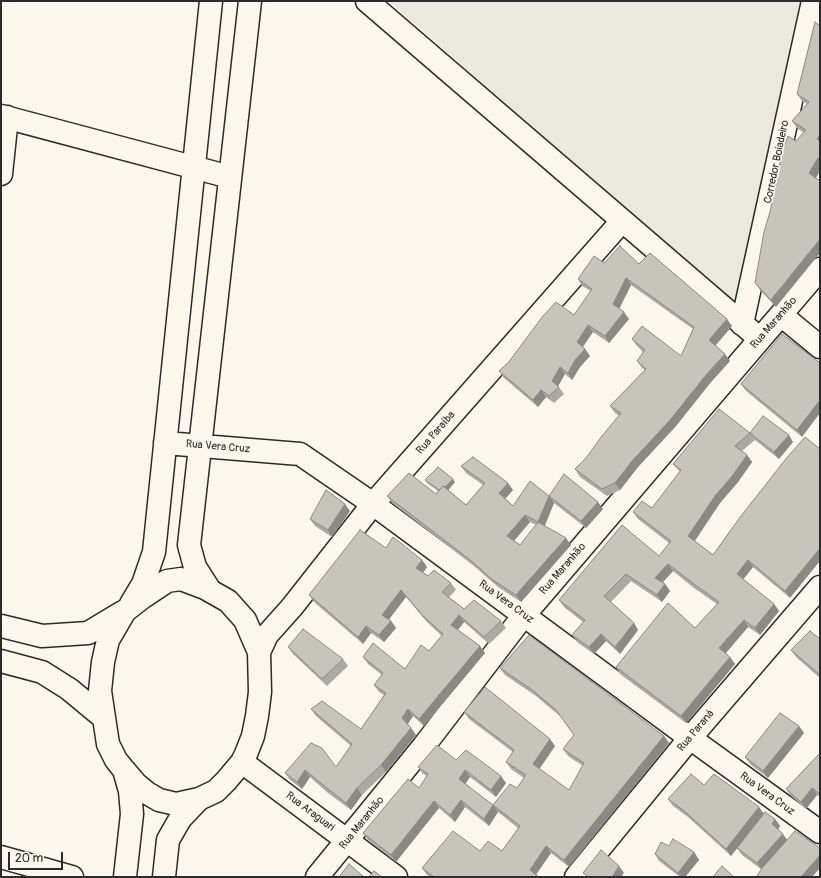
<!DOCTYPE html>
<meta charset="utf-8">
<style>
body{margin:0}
#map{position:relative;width:821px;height:878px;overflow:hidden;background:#fbf7ec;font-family:Pangolin,sans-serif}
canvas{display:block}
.frame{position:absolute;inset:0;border:2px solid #2b2b2b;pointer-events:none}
.scale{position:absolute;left:8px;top:852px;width:55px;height:18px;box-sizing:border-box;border:2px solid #2b2b2b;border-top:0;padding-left:5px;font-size:12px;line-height:14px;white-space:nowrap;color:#2b2b2b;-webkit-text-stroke:3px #fbf7ec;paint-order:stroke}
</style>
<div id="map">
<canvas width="821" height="878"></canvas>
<div class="frame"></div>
<div class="scale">20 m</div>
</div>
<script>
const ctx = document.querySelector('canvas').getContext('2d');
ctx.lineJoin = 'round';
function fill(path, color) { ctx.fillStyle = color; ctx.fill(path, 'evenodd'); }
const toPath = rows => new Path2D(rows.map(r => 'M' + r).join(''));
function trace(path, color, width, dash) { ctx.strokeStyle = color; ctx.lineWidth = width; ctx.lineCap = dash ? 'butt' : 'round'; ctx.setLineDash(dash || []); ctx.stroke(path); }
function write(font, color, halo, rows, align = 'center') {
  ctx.font = font + ' Pangolin,sans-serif'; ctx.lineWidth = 3.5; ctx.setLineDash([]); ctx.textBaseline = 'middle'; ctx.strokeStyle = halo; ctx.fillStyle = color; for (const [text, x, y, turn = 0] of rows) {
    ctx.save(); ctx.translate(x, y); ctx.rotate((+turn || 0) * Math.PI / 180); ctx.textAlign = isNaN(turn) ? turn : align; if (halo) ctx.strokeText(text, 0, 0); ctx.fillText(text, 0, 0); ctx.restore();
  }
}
const built = toPath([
 [389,1,806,1,738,309]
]);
const minor = toPath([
 [367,1,760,339],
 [1,116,230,177],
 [1,174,7,117],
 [781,315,820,347],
 [742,324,813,1],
 [165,443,300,454,373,504,690,738,820,832],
 [209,589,195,567,189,545,250,1],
 [131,604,143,584,154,552,211,1],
 [1,626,42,636,88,633,123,612],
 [259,652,267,635,292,607,373,504,622,221],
 [1,661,42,672,69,689,104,718],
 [242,762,396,877],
 [124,770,136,784,147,793,159,800,176,804,199,799,216,791,226,781,242,762,246,754,253,736,257,716,260,692,259,652,245,620,228,601,205,588,181,579,167,581,143,597,125,611,108,640,103,662,100,691,108,744,116,760,124,770,130,791,132,814,125,877],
 [1,857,72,877],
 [164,877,168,840,180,819,199,799],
 [317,877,423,747,524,615,820,269],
 [576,877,690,738,820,587]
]);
const wall = toPath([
 [820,26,820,171,816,178,776,307,760,290,755,283,796,141,804,133,797,128,792,121,807,104,802,101,797,94],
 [604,263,639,264,732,326,716,345,730,361,711,382,676,426,638,467,620,490,607,496,580,477,575,469,586,458,619,416,615,413,610,406,645,370,642,368,637,361,643,352,637,346,632,339,681,356,693,329,631,285,619,309,629,319,609,343,593,332,583,347,585,349,590,356,580,367,572,380,565,374,558,386,564,394,554,403,546,397,538,407,504,378,499,371,574,315,591,291,582,286,578,279],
 [820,363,802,437,746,391,741,384],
 [750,433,793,442,779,459,755,440,742,451,747,455,752,462,738,482,720,503,695,541,713,555,741,516,790,598,753,567,743,579,774,604,779,611,760,635,748,627,726,653,735,664,686,723,620,674,616,667,695,628,717,604,694,588,673,571,663,582,665,584,670,591,662,602,631,581,611,602,634,623,638,630,620,654,606,641,594,654,577,642,572,635,583,622,564,607,559,600,659,556,669,543,638,519,633,512,652,508,680,472,673,464],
 [461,466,513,490,505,499,513,506,549,496,603,509,586,528,554,503,545,526,571,545,521,602,498,587,474,566,392,503,387,496,436,494,438,491,427,483,425,480,455,482,448,490,466,505,483,485,466,473],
 [530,522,536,525,520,545,514,541],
 [350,511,332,537,315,526,310,519],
 [386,548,422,560,427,567,423,573,428,576,451,583,456,590,449,597,464,609,501,621,506,628,489,644,464,622,458,630,480,646,485,653,424,726,413,716,408,724,416,735,386,772,362,795,351,810,328,793,310,777,302,789,290,780,285,773,336,767,351,746,316,716,311,709,361,729,384,695,379,692,374,685,382,675,368,664,363,657,405,669,429,651,442,636,427,622,406,597,389,619,391,621,396,628,384,642,371,633,363,644,314,602,309,595],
 [820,639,820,678,796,657,791,650],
 [288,647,343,659,348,666,327,686,293,654],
 [500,668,664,736,669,743,569,867,551,853,536,875,539,877,430,877,427,875,422,868,480,851,502,851,518,828,498,812,489,826,465,807,455,822,439,808,396,862,368,840,363,833,419,788,427,776,423,774,418,767,456,760,501,776,506,783,496,797,470,777,465,784,493,805,517,788,524,778,511,769,506,762,513,752,469,719,464,712,555,746,539,769,569,790,583,766,568,756,563,749,574,735,561,717,536,696,505,675],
 [804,733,768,778,750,764,745,757],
 [820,753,820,797,817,795,806,809,791,796,786,789],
 [704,785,775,819,780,826,778,829,761,869,742,855,737,848,731,856,688,817,673,806,668,799],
 [669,846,694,852,699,860,685,877,680,877,659,861,655,854]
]);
const shadedWall = toPath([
 [820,135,820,143,817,139],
 [818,158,820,160,820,171,814,180,809,173],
 [820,239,820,253,776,307,771,300],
 [626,278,631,285,618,311,613,304],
 [624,312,629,319,609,343,605,336],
 [727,319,732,326,714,347,709,340],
 [588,325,593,332,581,349,577,342],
 [585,349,590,356,580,367,572,380,568,373,575,360],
 [725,354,730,361,711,382,676,426,638,467,620,490,615,483,633,460],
 [560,367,565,374,557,388,552,381],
 [541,390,546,397,538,407,533,400],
 [820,400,820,413,802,437,797,430],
 [789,435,793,442,779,459,774,452],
 [747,455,752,462,738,482,720,503,693,543,688,536,715,496],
 [453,479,455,482,444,495,441,492],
 [508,483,513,490,504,500,499,493],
 [549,496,554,503,543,529,538,522],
 [598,502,603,509,586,528,581,521],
 [345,504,350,511,332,537,328,530],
 [525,515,530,522,512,543,507,536],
 [566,538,571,545,521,602,516,595],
 [820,548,820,561,790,598,785,591],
 [422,560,427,567,421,575,416,568],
 [748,560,753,567,742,581,737,574],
 [668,564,673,571,660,585,655,578],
 [665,584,670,591,662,602,657,595],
 [401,590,406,597,387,622,382,615],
 [774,604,779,611,760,635,755,628],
 [459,615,464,622,456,632,451,625],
 [744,620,748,627,724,655,719,648],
 [391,621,396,628,384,642,379,635],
 [634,623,638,630,620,654,615,647],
 [366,626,371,633,363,644,358,637],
 [601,634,606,641,594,654,589,647],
 [480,646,485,653,424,726,419,719],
 [730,657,735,664,686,723,681,716],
 [408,709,413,716,407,725,402,718],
 [799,726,804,733,768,778,763,771],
 [411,728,416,735,386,772,381,765],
 [664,736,669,743,569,867,564,860],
 [550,739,555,746,538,771,533,764],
 [305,770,310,777,302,789,297,782],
 [465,770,470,777,464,786,459,779],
 [501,776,506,783,496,797,491,790],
 [357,788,362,795,351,810,346,803],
 [812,788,817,795,806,809,801,802],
 [461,800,465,807,455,822,450,815],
 [434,801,439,808,396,862,391,855],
 [493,805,498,812,489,826,484,819],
 [759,807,764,814,731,856,726,849],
 [775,819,780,826,777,831,772,824],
 [783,834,788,841,762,870,757,863],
 [546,846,551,853,534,877,530,870],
 [694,852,699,860,685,877,681,877,678,873],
 [820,855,820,868,812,877,801,877],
 [619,866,624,873,621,877,612,877]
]);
const building = toPath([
 [815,22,820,26,820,135,817,139,820,141,820,159,818,158,809,173,820,181,820,239,771,300,755,283,764,232,770,212,782,153,788,136,796,141,806,130,792,121,809,102,797,94,815,22],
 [620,246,639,264,650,253,727,319,709,340,725,354,706,375,671,419,633,460,615,483,602,489,575,469,586,458,602,436,621,413,610,406,646,369,637,361,645,350,632,339,642,326,681,356,694,327,626,278,613,304,624,312,605,336,588,325,577,342,585,349,575,360,568,373,560,367,552,381,559,387,549,396,541,390,533,400,499,371,508,363,543,316,556,302,574,315,592,289,578,279,594,256,604,263,620,246],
 [782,334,820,363,820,400,797,430,741,384,782,334],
 [719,409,750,433,735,446,747,455,733,475,715,496,688,536,713,555,741,516,785,460,805,437,820,449,820,548,785,591,748,560,737,574,774,604,755,628,744,620,719,648,730,657,681,716,616,667,668,603,695,628,719,602,690,581,668,564,655,578,665,584,657,595,626,574,604,596,634,623,615,647,601,634,589,647,572,635,585,620,559,600,622,525,659,556,671,541,633,512,642,501,652,508,681,470,673,464,719,409],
 [763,416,789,435,774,452,750,433,763,416],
 [473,457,508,483,499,493,513,506,530,481,549,496,538,522,525,515,507,536,520,545,538,522,566,538,516,595,493,580,469,559,387,496,409,473,436,494,443,486,466,505,485,483,461,466,473,457],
 [438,467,453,479,445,487,443,486,439,490,425,480,438,467],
 [564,474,598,502,581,521,549,496,564,474],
 [326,490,345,504,328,530,310,519,326,490],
 [360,530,386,548,393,537,422,560,416,568,428,576,434,570,451,583,442,592,464,609,474,600,501,621,484,637,459,615,451,625,480,646,419,719,408,709,402,718,411,728,381,765,357,788,346,803,323,785,305,770,297,782,285,773,311,743,322,748,336,767,352,744,311,709,322,701,361,729,386,693,374,685,383,673,363,657,373,643,405,669,421,645,429,651,443,634,422,615,401,590,382,615,391,621,379,635,366,626,358,637,309,595,360,530],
 [303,629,343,659,322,679,288,647,303,629],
 [810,631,820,639,820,675,791,650,810,631],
 [529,635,664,736,564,860,546,846,530,870,539,877,434,877,422,868,453,831,480,851,488,841,502,851,520,826,493,805,484,819,461,800,450,815,434,801,391,855,363,833,408,779,419,788,428,774,418,767,437,745,456,760,466,750,501,776,491,790,465,770,459,779,493,805,510,784,517,788,526,775,506,762,514,750,464,712,485,687,550,739,533,764,569,790,584,763,563,749,574,735,556,710,531,689,500,668,529,635],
 [780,713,799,726,763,771,745,757,780,713],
 [820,753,820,794,812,788,801,802,786,789,820,753],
 [691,774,704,785,714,774,759,807,726,849,683,810,668,799,691,774],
 [765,812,775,819,772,824,783,834,757,863,737,848,765,812],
 [795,831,820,848,820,855,801,877,756,877,763,867,795,831],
 [673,839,694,852,678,873,655,854,661,842,669,846,673,839],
 [601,850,619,866,612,877,589,877,583,873,601,850],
 [349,864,364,877,339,877,349,864],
 [722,866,734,877,713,877,722,866],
 [374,871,382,877,369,877,374,871]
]);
const streetNames = [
 ["Corredor Boiadeiro",777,162,-78],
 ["Rua Maranhão",774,323,-49],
 ["Rua Paraíba",436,433,-49],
 ["Rua Vera Cruz",218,447,5],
 ["Rua Maranhão",563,569,-49],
 ["Rua Vera Cruz",506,602,36],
 ["Rua Paraná",696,731,-50],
 ["Rua Vera Cruz",767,794,36],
 ["Rua Araguari",310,812,37],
 ["Rua Maranhão",362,823,-51]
];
fill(built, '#ebe8de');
trace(minor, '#2b2b2b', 25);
trace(minor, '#fbf7ec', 22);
fill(wall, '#aba9a2');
fill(shadedWall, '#8b8984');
fill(building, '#c7c4bc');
trace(building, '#8b8984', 1);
write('11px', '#2b2b2b', '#fbf7ec', streetNames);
</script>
